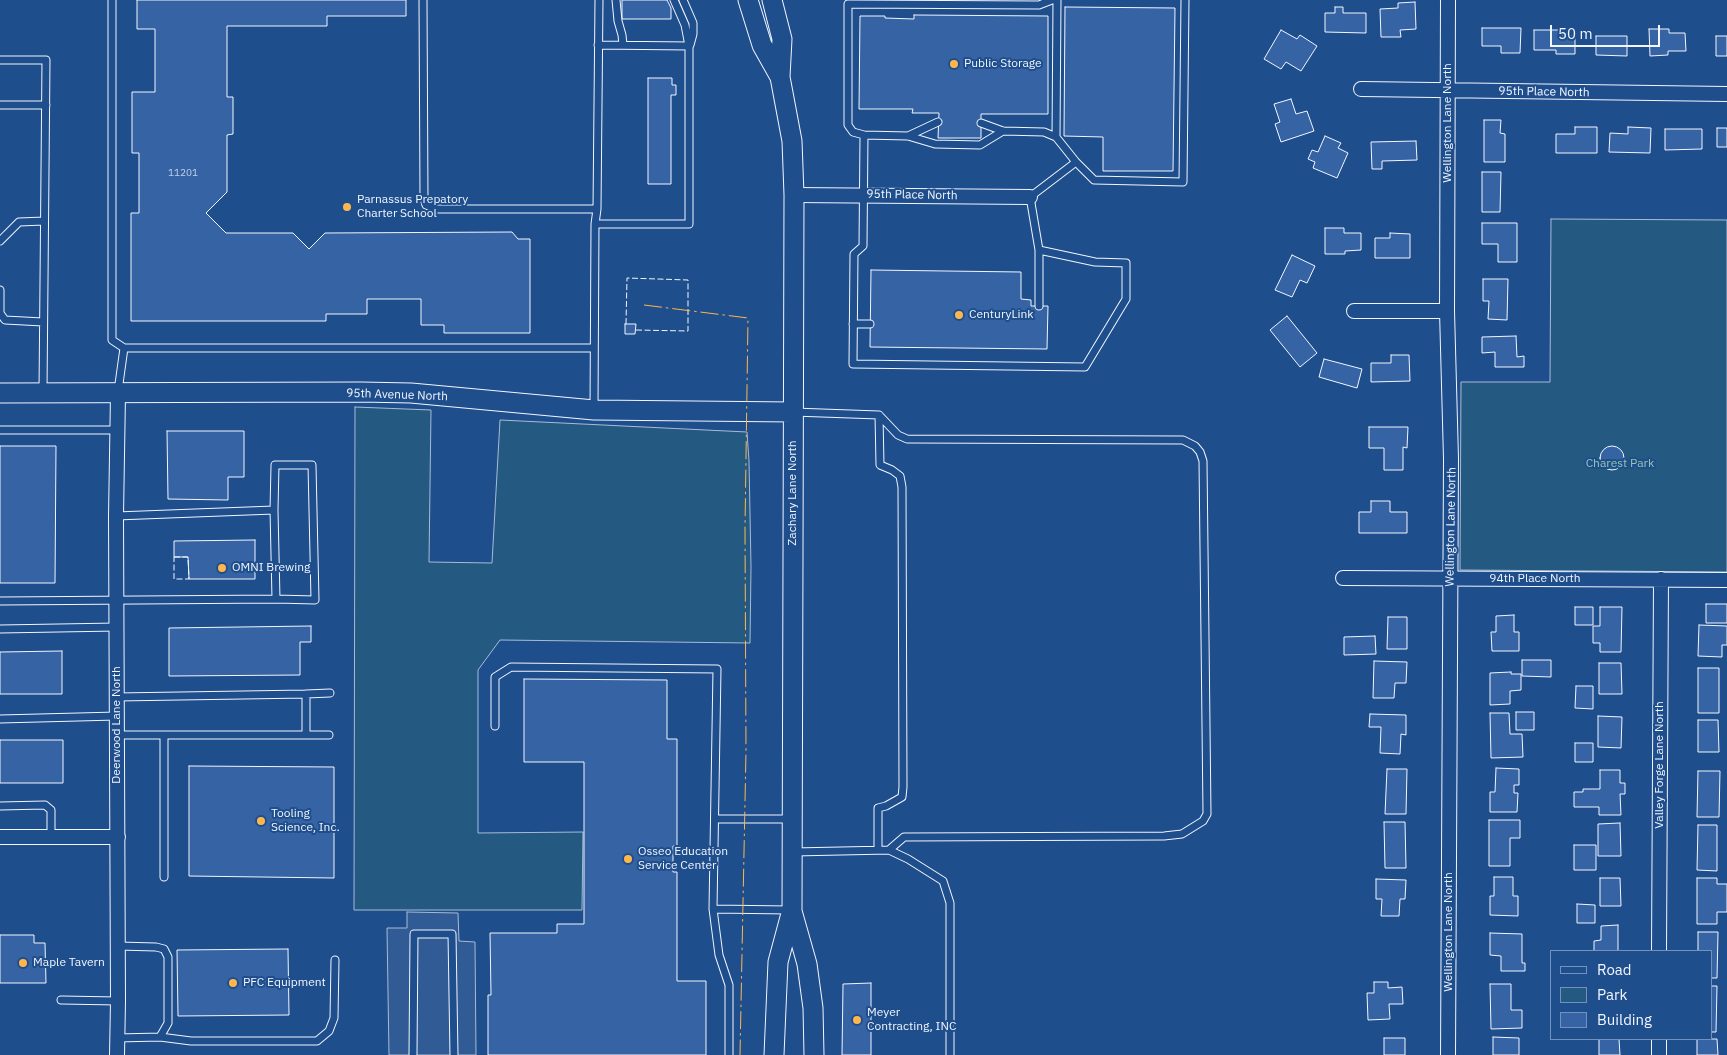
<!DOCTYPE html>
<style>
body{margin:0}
#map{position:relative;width:1727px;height:1055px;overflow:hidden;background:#1f4e8c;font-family:"IBM Plex Sans",sans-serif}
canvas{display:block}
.legend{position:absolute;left:1550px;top:950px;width:162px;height:90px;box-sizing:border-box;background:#1f4e8c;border:1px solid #7391ba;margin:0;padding:6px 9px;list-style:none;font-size:15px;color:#f2f6ff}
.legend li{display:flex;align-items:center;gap:10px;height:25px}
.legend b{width:25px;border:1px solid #7391ba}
.scale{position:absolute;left:1550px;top:25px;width:110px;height:22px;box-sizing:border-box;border:2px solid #f2f6ff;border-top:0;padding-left:6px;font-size:15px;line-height:18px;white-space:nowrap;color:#f2f6ff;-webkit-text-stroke:4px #1f4e8c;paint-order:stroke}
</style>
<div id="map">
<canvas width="1727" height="1055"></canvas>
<ul class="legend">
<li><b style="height:6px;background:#1f4e8c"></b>Road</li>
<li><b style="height:14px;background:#245a82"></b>Park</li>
<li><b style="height:14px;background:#3563a3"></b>Building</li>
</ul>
<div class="scale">50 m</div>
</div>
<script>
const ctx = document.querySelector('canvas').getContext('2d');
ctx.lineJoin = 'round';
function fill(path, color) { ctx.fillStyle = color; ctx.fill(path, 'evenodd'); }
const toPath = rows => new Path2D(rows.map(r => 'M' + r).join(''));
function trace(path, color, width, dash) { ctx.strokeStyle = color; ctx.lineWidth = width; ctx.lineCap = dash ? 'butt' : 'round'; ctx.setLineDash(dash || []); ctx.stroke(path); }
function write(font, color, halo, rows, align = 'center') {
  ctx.font = font + ' "IBM Plex Sans",sans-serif'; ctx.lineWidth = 4; ctx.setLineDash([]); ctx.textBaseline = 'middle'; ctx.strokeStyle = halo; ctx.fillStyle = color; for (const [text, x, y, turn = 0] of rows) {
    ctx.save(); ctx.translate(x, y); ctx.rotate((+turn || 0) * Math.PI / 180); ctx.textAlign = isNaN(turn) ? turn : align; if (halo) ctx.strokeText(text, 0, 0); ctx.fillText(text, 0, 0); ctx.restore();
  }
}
const green = toPath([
 [1551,219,1727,220,1727,572,1460,570,1461,382,1550,382,1551,219],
 [355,407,431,410,429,562,492,563,500,420,747,432,749,461,751,567,750,643,500,640,478,670,478,833,583,832,582,910,354,910,355,407]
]);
const parking = toPath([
 [407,912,458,913,459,941,475,942,476,1055,389,1055,387,928,407,928,407,912]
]);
const building = toPath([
 [137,0,406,0,406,16,327,16,327,26,227,26,227,97,233,97,233,134,227,135,227,192,206,213,226,233,293,233,309,249,325,233,512,232,518,239,530,239,530,333,444,333,444,325,421,325,421,299,367,299,367,314,326,314,326,321,131,321,131,213,139,213,139,153,132,153,132,92,155,92,155,29,137,29,137,0],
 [667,0,671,8,671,19,622,19,622,0,667,0],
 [1415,2,1416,29,1400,30,1401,37,1381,37,1380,9,1398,8,1398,3,1415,2],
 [1065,7,1175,8,1173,171,1103,171,1103,137,1064,136,1065,7],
 [1335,7,1343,7,1343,13,1366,13,1366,33,1325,32,1325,13,1335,13,1335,7],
 [914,15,1048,16,1048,114,981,114,981,138,938,138,939,113,912,113,913,109,859,109,860,16,885,16,885,18,914,19,914,15],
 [1482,28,1521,28,1520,53,1501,53,1501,46,1482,46,1482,28],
 [1649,29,1669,29,1669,33,1685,33,1686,51,1668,51,1668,55,1650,56,1649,29],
 [1281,30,1297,39,1300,35,1317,46,1301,71,1286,62,1281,69,1264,59,1281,30],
 [1534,30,1563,30,1562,36,1575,36,1575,54,1556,54,1556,50,1534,50,1534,30],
 [1596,36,1627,36,1627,56,1596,55,1596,36],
 [1716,36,1727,36,1727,56,1716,56,1716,36],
 [648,78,672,78,672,85,676,85,676,95,671,95,671,184,648,184,648,78],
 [1291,99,1296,114,1307,111,1314,131,1281,142,1275,124,1280,122,1274,104,1291,99],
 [1484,120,1501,120,1500,133,1505,134,1505,162,1484,162,1484,120],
 [1575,127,1597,127,1597,153,1556,153,1556,134,1575,134,1575,127],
 [1628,127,1651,128,1650,153,1609,152,1610,133,1628,134,1628,127],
 [1717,128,1727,128,1727,147,1717,147,1717,128],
 [1665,129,1702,129,1702,149,1665,150,1665,129],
 [1325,136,1341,143,1338,148,1348,153,1337,178,1313,168,1315,162,1308,159,1312,150,1318,152,1325,136],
 [1416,141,1417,160,1382,161,1382,169,1372,169,1371,142,1416,141],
 [1482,172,1501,172,1500,212,1482,212,1482,172],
 [1482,223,1517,223,1517,262,1498,262,1498,244,1482,244,1482,223],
 [1325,228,1344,228,1344,233,1361,233,1361,250,1345,251,1345,254,1325,254,1325,228],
 [1390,233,1410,234,1410,258,1375,258,1375,238,1390,238,1390,233],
 [1292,255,1315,266,1307,283,1300,280,1292,297,1275,290,1292,255],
 [871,270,1021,272,1021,299,1031,300,1031,306,1048,306,1047,349,870,347,871,270],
 [1483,279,1508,279,1507,320,1488,319,1489,301,1483,301,1483,279],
 [1287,316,1317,353,1300,367,1270,330,1287,316],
 [625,324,636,324,635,334,625,334,625,324],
 [1516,336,1517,357,1524,356,1524,367,1495,367,1495,352,1482,353,1482,337,1516,336],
 [1391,355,1409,355,1410,381,1371,382,1371,363,1391,363,1391,355],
 [1324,359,1362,369,1357,388,1319,377,1324,359],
 [1369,427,1408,427,1407,448,1403,447,1403,470,1384,470,1384,448,1369,448,1369,427],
 [167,431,244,431,244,477,228,477,228,500,168,499,167,431],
 '1600 458a12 12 0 1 1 24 0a12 12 0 1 1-24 0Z',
 [0,446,56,446,55,583,0,583,0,446],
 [1371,501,1390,501,1390,512,1407,512,1407,533,1359,533,1359,512,1371,512,1371,501],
 [255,540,255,579,189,579,188,557,174,557,174,541,255,540],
 [1706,604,1727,604,1727,623,1706,623,1706,604],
 [1575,607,1593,607,1593,625,1575,625,1575,607],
 [1600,607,1622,607,1621,652,1600,652,1600,643,1593,643,1593,626,1600,626,1600,607],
 [1514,615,1514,632,1519,632,1519,651,1492,651,1491,632,1496,632,1496,616,1514,615],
 [1388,617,1407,617,1407,649,1387,649,1388,617],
 [1699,625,1727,626,1727,645,1722,645,1722,657,1698,656,1699,625],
 [311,626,311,642,300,642,300,675,169,676,169,628,311,626],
 [1375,636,1376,654,1344,655,1344,637,1375,636],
 [62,651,62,694,0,694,0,652,62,651],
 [1522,660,1551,660,1551,677,1522,676,1522,660],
 [1374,661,1407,662,1406,683,1395,683,1394,698,1373,698,1374,661],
 [1599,663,1621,663,1622,694,1599,694,1599,663],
 [1698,668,1719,668,1719,713,1698,713,1698,668],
 [1511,672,1511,674,1521,674,1521,690,1510,691,1510,704,1490,705,1490,673,1511,672],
 [524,679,667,680,667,739,677,739,677,846,673,846,673,872,677,872,677,981,706,981,706,1055,488,1055,488,995,491,995,490,933,557,933,557,924,584,924,584,762,524,762,524,679],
 [1576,686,1593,686,1593,709,1575,708,1576,686],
 [1516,712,1534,712,1534,730,1516,730,1516,712],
 [1490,713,1509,713,1510,734,1522,734,1523,757,1491,758,1490,713],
 [1370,714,1406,715,1406,735,1401,734,1400,754,1380,753,1381,727,1369,727,1370,714],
 [1598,716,1622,717,1621,748,1598,747,1598,716],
 [1698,720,1718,720,1719,752,1698,752,1698,720],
 [0,740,63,740,63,783,0,783,0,740],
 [1575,743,1593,743,1593,762,1575,762,1575,743],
 [189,766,334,767,334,878,189,876,189,766],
 [1496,768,1519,769,1519,785,1514,785,1514,793,1518,793,1517,812,1490,812,1490,792,1495,792,1496,768],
 [1387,769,1407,769,1406,814,1385,814,1387,769],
 [1600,770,1620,770,1620,783,1625,783,1625,794,1620,794,1621,815,1599,815,1599,807,1574,807,1574,792,1583,792,1583,789,1600,789,1600,770],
 [1698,771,1720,771,1719,817,1697,817,1698,771],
 [1489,820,1520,820,1520,838,1510,838,1510,866,1489,866,1489,820],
 [1384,822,1405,822,1406,868,1385,868,1384,822],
 [1620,823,1621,856,1598,856,1598,824,1620,823],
 [1698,825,1717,825,1717,871,1697,870,1698,825],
 [1574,845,1596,845,1596,870,1574,870,1574,845],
 [1494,877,1513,877,1513,896,1518,896,1518,916,1490,915,1490,896,1494,896,1494,877],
 [1600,878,1620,878,1621,906,1600,906,1600,878],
 [1697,878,1717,878,1717,884,1727,884,1727,912,1717,912,1717,924,1697,924,1697,878],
 [1376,879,1406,880,1405,899,1400,899,1399,916,1381,916,1382,899,1376,899,1376,879],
 [1577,904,1595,905,1595,923,1577,923,1577,904],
 [1618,925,1618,951,1594,951,1594,941,1601,940,1601,926,1618,925],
 [1698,932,1718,932,1717,978,1711,978,1711,951,1698,951,1698,932],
 [1490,933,1522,934,1522,963,1525,963,1525,971,1501,971,1501,956,1490,955,1490,933],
 [0,935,34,935,34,943,45,943,46,983,0,983,0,935],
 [288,949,289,1015,178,1016,177,950,288,949],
 [1374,982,1388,982,1388,988,1402,987,1403,1004,1389,1004,1390,1019,1368,1020,1367,993,1374,993,1374,982],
 [871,983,871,1055,842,1055,843,984,871,983],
 [1490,984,1511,984,1511,1010,1522,1010,1522,1028,1491,1029,1490,984],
 [1711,986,1717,986,1716,1032,1711,1032,1711,986],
 [1493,1037,1519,1038,1519,1055,1493,1055,1493,1037],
 [1384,1038,1405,1038,1405,1055,1384,1055,1384,1038],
 [1599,1039,1619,1039,1620,1055,1599,1055,1599,1039],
 [1697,1039,1717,1039,1718,1055,1697,1055,1697,1039]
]);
const lane = toPath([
 [112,0,112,340,124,348],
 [423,0,424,198,426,205,436,209,597,209],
 [616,0,618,21,622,35,623,45],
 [683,0,693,23,693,34,690,45],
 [598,45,689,46],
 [0,60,46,60,43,391],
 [0,105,46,105],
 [981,123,1003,131,1044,132,1056,137,1076,162],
 [1003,131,980,145,935,144,908,136,864,135,853,132,848,125,848,4,1039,5,1052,0],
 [864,135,863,246,854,254,853,364,1085,367,1126,299,1126,263,1095,262,1039,250],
 [908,136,938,122],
 [1056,137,1057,0],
 [595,224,689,224,689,46,685,25,674,0],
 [0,241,19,222,44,221],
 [0,290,0,313,5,320,43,322],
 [1039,306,1039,250,1030,197,1076,162,1094,180,1183,182,1185,0],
 [853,324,870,324],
 [118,391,124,348,594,348],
 [594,409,595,224,597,209,599,0],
 [793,412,879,415,898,435,907,439,1183,440,1195,446,1200,452,1203,461,1207,814,1203,821,1182,834,1164,836,904,837,889,850],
 [0,430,117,430],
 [116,516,274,510,275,465,312,465,315,600,276,599,274,510],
 [0,601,276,599],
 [0,629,117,627],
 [117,697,306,694],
 [0,719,117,716],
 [495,726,495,677,511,667,717,669,713,909,719,955,729,985,729,1055],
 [118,735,329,735],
 [164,735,164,877],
 [306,735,306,694,330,693],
 [0,806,45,805,51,810,51,837],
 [715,819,792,819],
 [878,850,878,808,886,806,902,797,903,787,902,487,900,476,892,470,880,465,879,415],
 [793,852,889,850,908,859,943,881,950,903,950,1055],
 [713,909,790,910],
 [61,1000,118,1001],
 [160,1037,191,1041,317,1041,329,1031,334,1018,335,960],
 [117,1038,160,1037,168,1023,168,957,164,949,156,947,118,946],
 [413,1055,414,934,452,934,454,1055]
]);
const street = toPath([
 [1448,0,1447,311,1451,459,1448,1055],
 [1361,89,1727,94],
 [794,195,1030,197],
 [1354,311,1447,311],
 [1343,578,1727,580],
 [0,837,118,837],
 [1659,951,1661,579],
 [117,1055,118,1001,116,516,118,394],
 [1659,1055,1659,1039]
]);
const secondary = toPath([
 [748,0,762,45,780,77],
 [772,0,782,39,780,77,792,141,794,195,792,910,778,962,774,1055],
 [0,393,361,392,411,393,594,410,793,412],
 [792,911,807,964,813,1008,814,1055]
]);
const fence = toPath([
 [626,324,627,278,688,280,688,331,635,330],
 [174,557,188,557,189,579,174,579,174,557]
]);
const power = toPath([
 [644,305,748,318,745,528,746,751,740,1055]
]);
const markers = [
 [954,64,5,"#ffb74d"],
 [347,207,5,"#ffb74d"],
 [959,315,5,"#ffb74d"],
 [222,568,5,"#ffb74d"],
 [261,821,5,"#ffb74d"],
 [628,859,5,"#ffb74d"],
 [23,963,5,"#ffb74d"],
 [233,983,5,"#ffb74d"],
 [857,1020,5,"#ffb74d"]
];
const numberNames = [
 ["11201",183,173]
];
const poiNames = [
 ["Public Storage",964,64],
 ["Parnassus Prepatory",357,200],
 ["Charter School",357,214],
 ["CenturyLink",969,315],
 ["OMNI Brewing",232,568],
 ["Tooling",271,814],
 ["Science, Inc.",271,828],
 ["Osseo Education",638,852],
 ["Service Center",638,866],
 ["Maple Tavern",33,963],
 ["PFC Equipment",243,983],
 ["Meyer",867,1013],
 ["Contracting, INC",867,1027]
];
const streetNames = [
 ["95th Place North",1544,92,1],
 ["Wellington Lane North",1448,123,-90],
 ["95th Place North",912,195,1],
 ["95th Avenue North",397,395,2],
 ["Zachary Lane North",793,493,-90],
 ["Wellington Lane North",1451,527,-89],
 ["94th Place North",1535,579],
 ["Deerwood Lane North",117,725,-90],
 ["Valley Forge Lane North",1660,765,-90],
 ["Wellington Lane North",1449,932,-90]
];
const parkNames = [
 ["Charest Park",1620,464]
];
fill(green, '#245a82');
trace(green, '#a8bbd7', 1);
fill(parking, '#305b95');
trace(parking, '#a8bbd7', 1);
fill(building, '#3563a3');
trace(building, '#f2f6ff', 1);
trace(lane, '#f2f6ff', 9);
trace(street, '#f2f6ff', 16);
trace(secondary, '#f2f6ff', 21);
trace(lane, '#1f4e8c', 7);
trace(street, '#1f4e8c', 14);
trace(secondary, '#1f4e8c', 19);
trace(fence, '#f2f6ff', 1, [6, 2.5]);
trace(power, '#ffb74d', 1, [18, 4, 2.5, 4]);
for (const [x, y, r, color] of markers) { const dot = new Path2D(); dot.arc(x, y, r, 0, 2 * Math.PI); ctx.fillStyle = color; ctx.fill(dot); trace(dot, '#1f4e8c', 2); }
write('10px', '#c3d1e8', null, numberNames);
write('12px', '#f2f6ff', '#1f4e8c', poiNames, 'left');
write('12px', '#f2f6ff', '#1f4e8c', streetNames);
write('12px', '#97c8a6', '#1f4e8c', parkNames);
</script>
